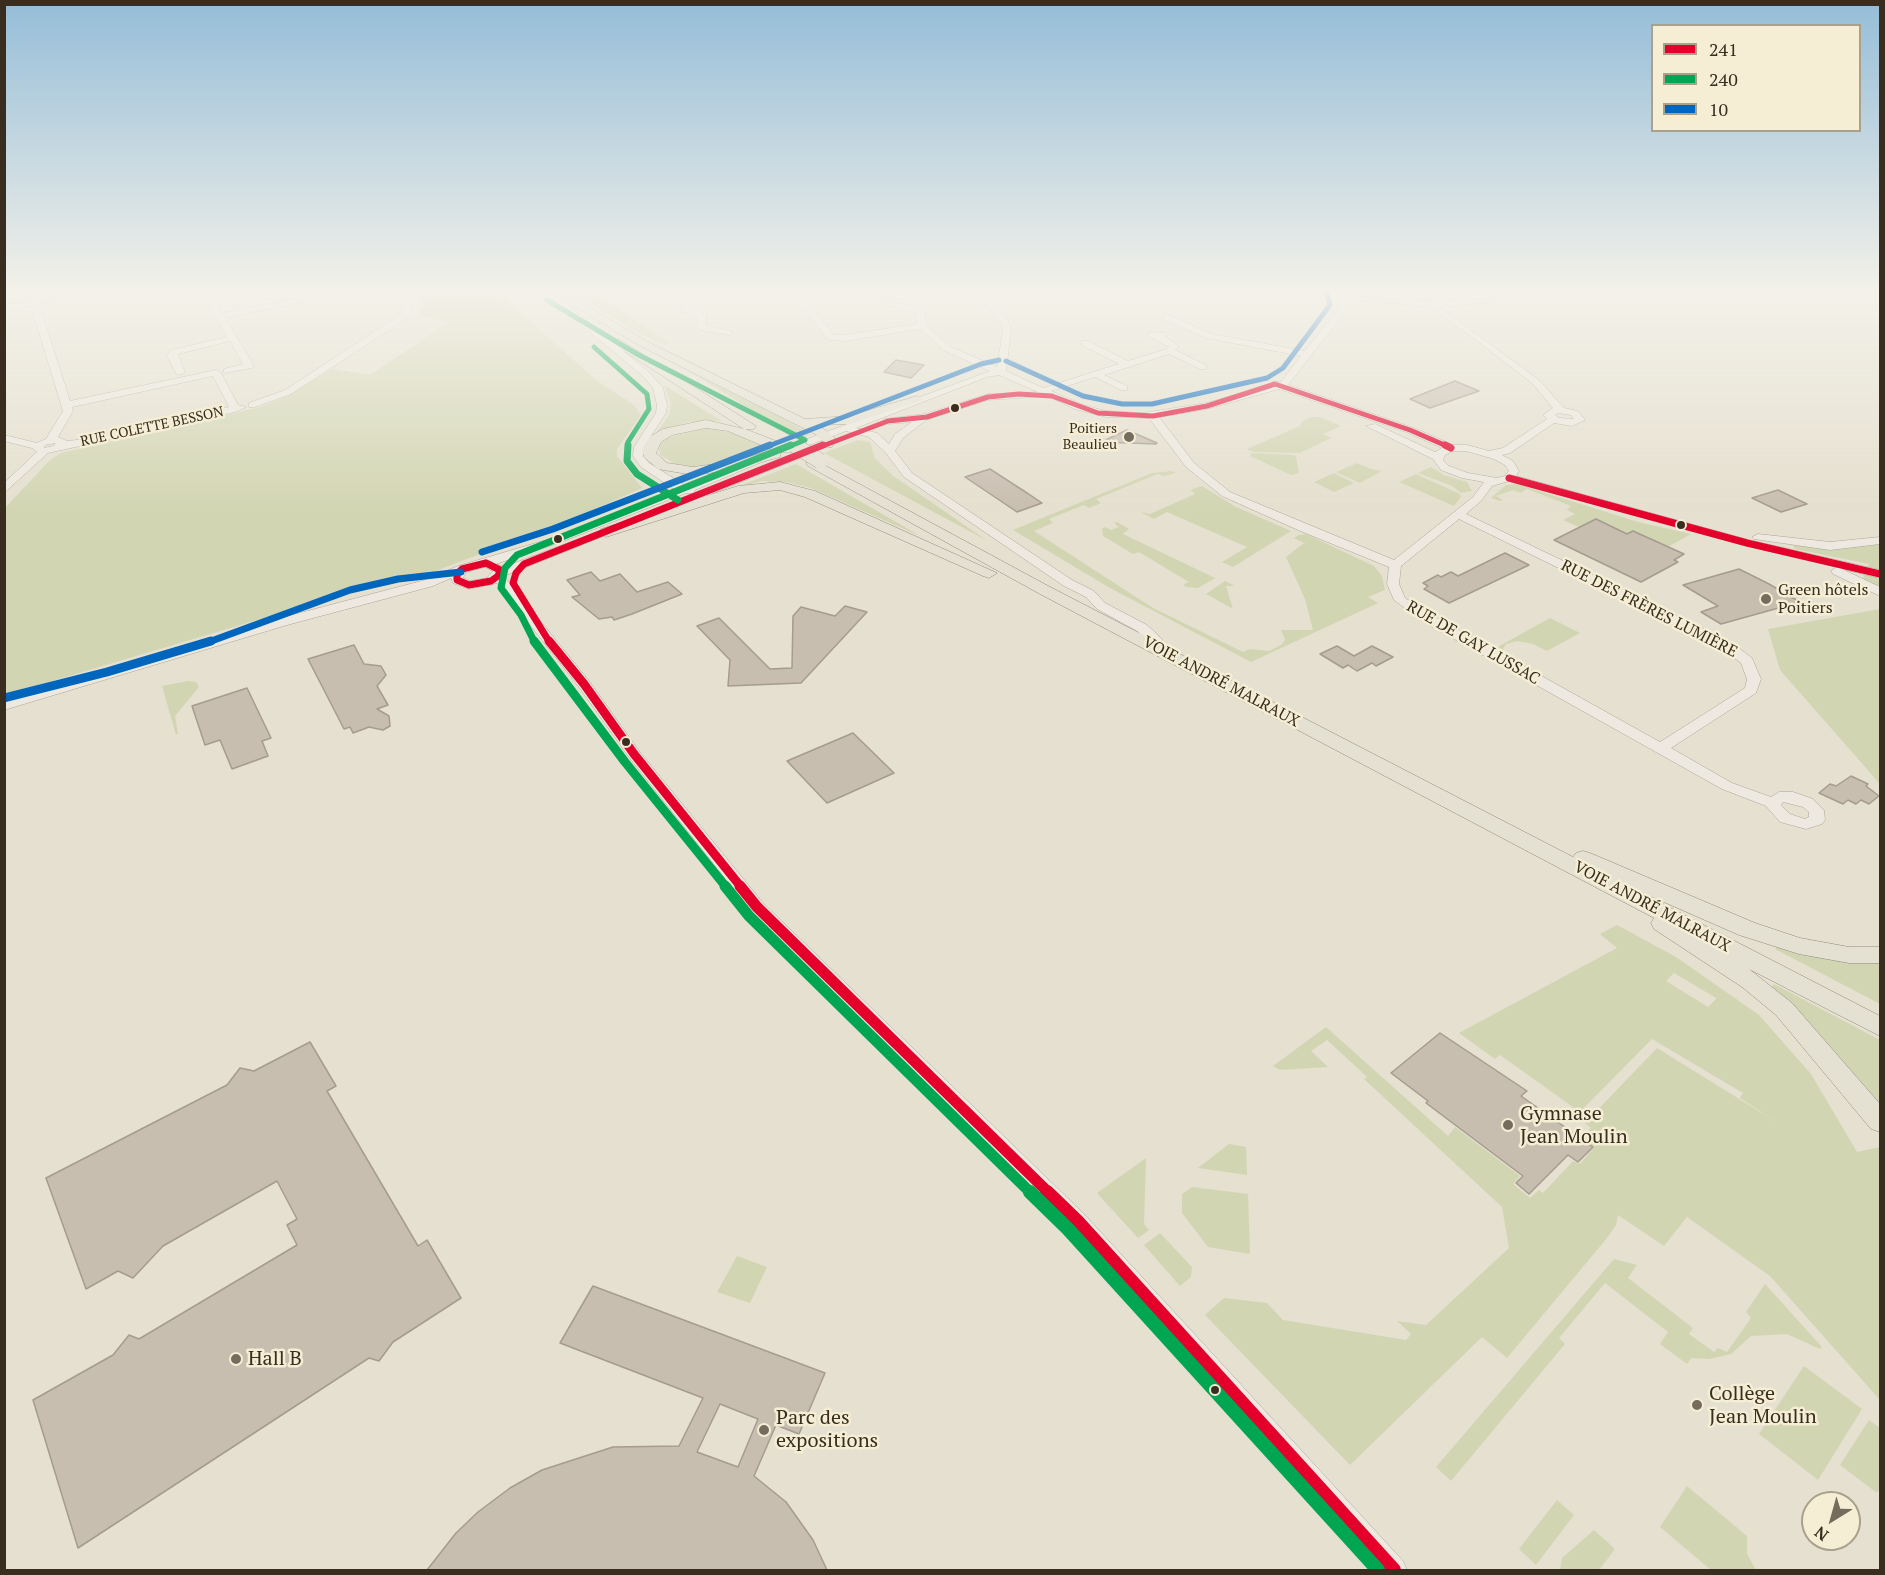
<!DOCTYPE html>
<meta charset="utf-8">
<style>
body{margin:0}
#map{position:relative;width:1885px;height:1575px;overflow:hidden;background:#e5e0cf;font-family:"PT Serif",serif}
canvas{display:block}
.frame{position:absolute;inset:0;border:6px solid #392d1f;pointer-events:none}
.legend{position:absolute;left:1651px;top:24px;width:210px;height:108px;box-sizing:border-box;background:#f5eed5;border:2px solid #aaa18c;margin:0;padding:8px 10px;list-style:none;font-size:18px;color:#392d1f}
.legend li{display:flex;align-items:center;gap:12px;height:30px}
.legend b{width:30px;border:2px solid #aaa18c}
.north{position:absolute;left:1801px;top:1491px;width:60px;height:60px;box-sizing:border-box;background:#f5eed5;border:2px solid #aaa18c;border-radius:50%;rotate:217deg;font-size:16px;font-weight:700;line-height:24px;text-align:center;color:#392d1f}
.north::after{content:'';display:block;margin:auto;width:21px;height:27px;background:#756c5d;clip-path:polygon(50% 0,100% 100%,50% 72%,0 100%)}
</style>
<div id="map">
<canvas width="1885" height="1575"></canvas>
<div class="frame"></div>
<ul class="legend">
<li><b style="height:8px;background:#e4002b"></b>241</li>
<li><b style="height:8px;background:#00a651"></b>240</li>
<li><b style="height:8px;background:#0065bd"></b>10</li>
</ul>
<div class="north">N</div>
</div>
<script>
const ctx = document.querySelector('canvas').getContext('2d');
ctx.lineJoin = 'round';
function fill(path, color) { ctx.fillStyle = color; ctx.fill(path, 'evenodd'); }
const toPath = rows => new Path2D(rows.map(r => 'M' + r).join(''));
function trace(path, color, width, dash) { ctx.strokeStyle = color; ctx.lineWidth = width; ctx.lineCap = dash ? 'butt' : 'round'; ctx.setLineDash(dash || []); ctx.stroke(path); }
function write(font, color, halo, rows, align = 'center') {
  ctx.font = font + ' "PT Serif",serif'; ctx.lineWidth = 5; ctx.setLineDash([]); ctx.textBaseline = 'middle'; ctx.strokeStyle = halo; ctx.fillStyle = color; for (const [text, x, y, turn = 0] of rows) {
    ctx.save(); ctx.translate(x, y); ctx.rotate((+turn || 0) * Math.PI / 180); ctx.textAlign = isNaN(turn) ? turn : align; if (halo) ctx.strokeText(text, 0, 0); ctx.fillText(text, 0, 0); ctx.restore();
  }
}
const green = toPath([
 [414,290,495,290,596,380,634,405,641,415,617,449,617,456,642,488,584,514,433,572,345,594,5,695,5,508,50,460,61,453,260,407,281,399,332,369,370,375,449,322,418,316,424,305],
 [568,290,590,290,670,343,666,345,640,334],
 [693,374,782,418,810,434,801,440],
 [664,385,722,421,688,422,656,433,669,415,671,403],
 [1311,417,1320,417,1341,426,1323,434,1331,438,1300,453,1253,452,1247,449,1300,426,1302,421],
 [706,428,734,433,773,451,721,464,695,467,676,464,660,455,659,447,666,438],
 [858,440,870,442,875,458,892,475,986,540,824,453],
 [1252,453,1293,455,1296,456,1299,473,1291,475,1250,456],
 [1357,463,1371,469,1382,471,1360,483,1336,472],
 [796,464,920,536,811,488,786,482,761,481,708,498],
 [1431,467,1444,475,1467,482,1472,491,1461,493,1452,486,1418,473],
 [1172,471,1176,473,1164,476,1158,474,1096,499,1101,503,1089,508,1084,505,1049,519,1053,523,1034,531,1153,608,1243,652,1250,649,1269,651,1281,645,1285,640,1281,630,1313,630,1305,599,1286,557,1304,543,1294,538,1299,535,1306,534,1374,566,1382,576,1385,590,1368,597,1378,603,1251,662,1110,588,1013,530,1152,473],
 [1334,473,1354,483,1334,492,1314,482],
 [1416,474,1460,494,1461,497,1454,506,1399,482],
 [1517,484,1638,522,1691,534,1668,547,1633,531,1627,534,1596,519,1579,527,1563,520,1575,514,1567,510,1571,506,1527,489,1520,493,1513,490,1496,496,1503,500,1500,501,1491,498,1506,485],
 [1202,486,1236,507,1291,531,1233,567,1222,562,1247,547,1167,512,1154,519,1141,512,1150,514,1195,494,1190,490],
 [1117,522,1129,529,1123,534,1215,578,1198,588,1186,587,1183,585,1189,582,1139,552,1133,554,1103,536,1102,529,1105,527,1111,530,1119,527,1114,523],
 [1880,544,1880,591,1863,579,1869,564,1795,549,1793,545,1836,549],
 [1225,581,1235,586,1226,586,1233,609,1206,594],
 [1880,609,1880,784,1780,670,1768,629],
 [1550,618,1580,633,1547,651,1533,644,1518,641,1506,644,1503,649,1506,655,1494,649],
 [188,681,196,682,199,687,175,716,178,734,176,735,162,686],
 [1617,925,1676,957,1759,1015,1811,1074,1857,1152,1880,1147,1880,1400,1770,1276,1687,1217,1664,1246,1618,1215,1616,1225,1607,1238,1507,1358,1482,1337,1350,1465,1205,1315,1224,1298,1267,1303,1283,1320,1406,1340,1411,1334,1397,1321,1426,1325,1509,1248,1502,1207,1364,1079,1367,1077,1327,1040,1311,1051,1328,1067,1280,1070,1273,1066,1326,1027,1448,1136,1455,1127,1520,1176,1513,1184,1530,1198,1539,1190,1543,1193,1573,1161,1580,1164,1594,1147,1581,1137,1591,1128,1585,1123,1657,1048,1778,1123,1740,1098,1743,1093,1652,1039,1580,1112,1500,1055,1495,1059,1459,1033,1617,948,1600,934],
 [1674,973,1716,998,1716,999,1708,1007,1666,981],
 [1779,944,1861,961,1880,962,1880,1004,1775,949],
 [1774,984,1880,1040,1880,1110,1819,1035,1770,988],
 [1229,1144,1246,1147,1247,1175,1198,1168],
 [1146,1158,1144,1224,1149,1230,1138,1238,1097,1193],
 [1192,1187,1248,1194,1250,1254,1208,1247,1182,1213,1182,1194],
 [1160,1233,1192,1267,1191,1277,1180,1286,1144,1245],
 [737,1256,767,1267,750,1303,717,1292],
 [1614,1259,1637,1265,1628,1278,1693,1328,1689,1334,1714,1352,1718,1348,1727,1352,1751,1318,1746,1312,1765,1284,1822,1347,1820,1349,1787,1334,1751,1336,1731,1354,1709,1359,1691,1358,1687,1364,1660,1344,1668,1332,1605,1283,1559,1338,1565,1344,1451,1481,1436,1467],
 [1804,1366,1862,1409,1818,1480,1759,1434],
 [1869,1420,1880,1428,1880,1488,1877,1493,1840,1465],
 [1687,1486,1747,1536,1747,1554,1756,1570,1711,1570,1660,1527],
 [1557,1500,1574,1515,1536,1565,1519,1549],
 [1594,1530,1615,1549,1599,1570,1560,1570,1562,1558]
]);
const building = toPath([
 [896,360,924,365,911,378,884,372,896,360],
 [1455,381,1479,391,1430,408,1410,399,1455,381],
 [1127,430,1157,443,1156,444,1101,442,1127,430],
 [990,469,1024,491,1042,503,1017,512,965,477,990,469],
 [1778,490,1807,504,1781,512,1752,498,1778,490],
 [1596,519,1627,534,1633,531,1684,554,1674,560,1678,562,1641,582,1554,540,1596,519],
 [1505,553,1529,565,1449,603,1424,589,1428,586,1423,583,1438,575,1441,577,1451,572,1458,576,1505,553],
 [1739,569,1769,584,1800,602,1721,624,1701,612,1718,606,1683,585,1739,569],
 [591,572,600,581,620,574,637,592,668,582,682,594,632,614,614,620,612,617,599,619,572,597,580,595,567,580,591,572],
 [845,606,867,612,801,683,728,686,730,660,697,626,719,618,770,669,792,668,793,616,801,607,835,616,845,606],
 [354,645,364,664,381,666,386,675,377,686,388,705,377,709,389,716,390,726,383,730,369,727,353,733,350,727,344,729,308,659,354,645],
 [1337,646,1354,656,1372,646,1393,657,1376,666,1372,663,1357,671,1348,665,1343,668,1320,654,1337,646],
 [247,688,271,738,262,741,268,756,232,769,220,740,205,745,192,706,247,688],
 [853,733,894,773,827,803,787,761,853,733],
 [1851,776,1868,784,1866,786,1879,796,1869,804,1861,800,1856,804,1848,800,1843,804,1819,793,1830,784,1836,786,1851,776],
 [1440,1033,1527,1091,1521,1096,1593,1147,1578,1162,1568,1155,1529,1194,1516,1183,1523,1176,1426,1103,1428,1101,1391,1073,1440,1033],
 [310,1042,336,1086,327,1091,418,1246,427,1240,461,1298,393,1342,379,1361,369,1358,78,1548,33,1400,113,1355,129,1335,139,1339,297,1245,287,1225,297,1219,277,1181,163,1246,133,1278,118,1271,86,1289,46,1178,227,1085,240,1068,254,1071,310,1042],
 [593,1286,825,1373,799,1434,776,1425,754,1476,786,1502,813,1540,827,1570,427,1570,456,1533,478,1512,510,1488,542,1470,613,1447,679,1446,703,1398,560,1343,593,1286],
 [720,1404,758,1419,738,1467,697,1452,720,1404]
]);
const minor = toPath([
 [26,290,34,290,37,300,60,295,64,298,39,304,70,401,216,370,221,373,238,405,246,407,235,412,48,453,4,493,4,483,37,452,32,448,4,441,4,435,37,443,46,439,63,411,31,306,4,310,4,305,29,301,26,290],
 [213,376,229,407,86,439,67,441,58,437,73,411,72,407,213,376],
 [56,443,53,446,44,448,45,445,56,443],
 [92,290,110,290,70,299,66,296,92,290],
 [200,290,208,290,222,313,341,290,357,290,225,318,254,366,252,368,224,373,224,369,243,364,230,341,178,354,185,373,177,375,167,356,171,350,227,337,200,290],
 [395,290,403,290,413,305,408,316,400,323,291,394,255,407,249,407,249,403,285,390,394,319,401,313,405,305,395,290],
 [545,290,554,290,574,310,650,373,663,388,667,405,666,413,644,447,643,456,649,463,686,486,755,459,764,461,695,490,694,493,686,493,561,542,496,564,504,567,616,525,620,524,626,527,504,576,589,681,639,751,763,903,1084,1214,1403,1561,1407,1570,1377,1570,1070,1228,751,911,629,757,579,687,497,583,469,589,453,583,451,578,433,586,287,625,4,710,4,701,277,619,425,580,458,566,553,538,675,490,641,467,633,456,634,447,656,413,657,405,653,388,644,377,568,314,545,290],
 [485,567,493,571,487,578,470,581,463,578,466,572,485,567],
 [700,290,708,290,706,297,691,308,706,314,706,326,731,331,731,335,700,330,696,323,698,317,682,311,682,307,698,296,700,290],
 [789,290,797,290,834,335,845,335,917,324,915,313,877,301,878,296,886,290,895,290,885,300,921,309,925,315,926,325,951,347,997,367,1003,331,1001,322,986,305,962,290,972,290,992,301,1009,322,1011,331,1006,371,1043,388,1119,364,1082,345,1082,341,1088,341,1128,361,1167,349,1169,347,1147,335,1151,332,1166,333,1166,337,1179,346,1175,350,1206,365,1206,369,1200,369,1169,354,1104,375,1127,386,1127,390,1121,390,1095,377,1051,391,1083,405,1106,411,1143,413,1206,403,1271,385,1272,382,1281,382,1301,356,1206,338,1163,319,1163,315,1169,315,1211,334,1305,351,1338,310,1339,300,1334,290,1342,290,1345,295,1425,301,1497,297,1509,290,1518,290,1511,298,1498,302,1438,306,1539,380,1564,408,1578,411,1585,420,1572,426,1554,423,1510,453,1502,455,1513,461,1519,471,1516,476,1749,540,1880,570,1880,578,1842,569,1880,587,1880,596,1833,574,1831,571,1837,567,1743,545,1509,481,1492,486,1481,501,1466,514,1731,642,1752,658,1761,679,1756,693,1671,748,1732,783,1771,797,1779,792,1793,792,1813,799,1824,810,1825,820,1822,824,1806,829,1780,822,1766,806,1722,789,1422,621,1394,600,1387,584,1389,567,1298,530,1222,496,1186,467,1149,418,1106,417,1075,409,1047,396,988,400,926,420,903,438,895,451,912,473,1072,580,1094,591,1105,603,1147,625,1163,640,1161,643,1151,643,1137,631,1097,609,1086,597,1064,586,904,477,885,452,869,437,846,431,791,452,783,452,783,448,990,371,945,351,920,329,845,341,828,340,789,290],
 [1347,300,1428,306,1471,336,1533,384,1553,408,1543,415,1547,419,1503,448,1489,451,1467,445,1453,445,1414,428,1288,385,1345,312,1347,300],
 [999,375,1038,392,988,394,925,414,884,419,883,421,888,424,912,422,895,434,889,444,877,433,856,428,987,377,999,375],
 [1279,389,1406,432,1442,448,1435,452,1375,424,1366,426,1433,459,1441,470,1462,478,1484,482,1473,497,1394,560,1230,492,1194,463,1159,417,1207,409,1279,389],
 [1558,413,1571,415,1574,419,1559,418,1555,415,1558,413],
 [1453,451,1466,451,1494,459,1505,465,1509,471,1505,476,1497,478,1468,473,1449,466,1443,460,1445,455,1453,451],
 [1459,519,1721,648,1741,663,1747,679,1745,688,1660,742,1432,615,1405,598,1399,584,1401,566,1459,519],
 [1783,802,1803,807,1809,812,1809,817,1805,819,1790,814,1781,805,1783,802],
 [1415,290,1429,290,1425,293,1415,290],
 [803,450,807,451,807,455,657,516,653,517,647,514,803,450],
 [1758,534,1830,542,1880,537,1880,544,1830,550,1754,539,1752,537,1758,534]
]);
const major = toPath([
 [548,290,560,290,646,341,805,419,849,416,917,396,923,400,850,424,819,425,836,439,832,447,822,447,822,440,815,434,638,345,548,290],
 [619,339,756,426,754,429,745,429,794,448,792,451,781,452,780,457,733,470,693,475,658,469,644,457,642,449,651,436,663,429,706,420,744,429,615,345,615,341,619,339],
 [706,428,728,431,773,450,732,462,693,467,667,463,656,453,661,442,672,435,706,428],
 [813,459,1052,588,1573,857,1576,853,1583,851,1590,853,1755,923,1800,938,1849,947,1880,947,1880,963,1849,963,1799,954,1739,935,1632,888,1880,1016,1880,1036,1749,969,1792,1003,1880,1104,1880,1132,1871,1129,1776,1015,1742,987,1654,929,1651,923,1654,918,1040,594,808,466,806,463,813,459],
 [780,482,815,491,997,573,989,578,983,576,805,497,780,490,744,493,606,537,598,532,601,529,738,486,780,482]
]);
const majorBridgeFar1 = toPath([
 [785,440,797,447]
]);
const majorBridge = toPath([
 [794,445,820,461]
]);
const bus1Far4 = toPath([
 [820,447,888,421,927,417,988,397,1019,394,1052,396,1098,413,1153,416,1207,406,1275,384,1410,430,1449,447]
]);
const bus1Far3 = toPath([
 [1445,445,1451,448],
 [1509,478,1747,543,1880,574],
 [486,563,500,570,498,576,491,581,469,585,457,580,457,574,462,569,486,563],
 [550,643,513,583,516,573,524,564,823,445]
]);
const bus1Far2 = toPath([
 [549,641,584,684,634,754,741,887]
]);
const bus1Far1 = toPath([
 [740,886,757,907,1049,1193]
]);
const bus1 = toPath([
 [1047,1192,1077,1221,1394,1570]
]);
const bus2Far4 = toPath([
 [547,300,637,354,805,440,788,447],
 [594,347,647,394,649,409,628,442,628,447]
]);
const bus2Far3 = toPath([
 [628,445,627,461,637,474,678,500],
 [535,643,521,615,501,588,505,568,517,555,791,445]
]);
const bus2Far2 = toPath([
 [534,641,625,762,726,887]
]);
const bus2Far1 = toPath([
 [725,886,749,916,1031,1193]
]);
const bus2 = toPath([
 [1030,1192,1068,1229,1378,1570]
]);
const bus3Far2 = toPath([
 [1006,361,1083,396,1122,404,1152,404,1267,378,1283,368,1330,305,1327,295],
 [766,447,981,364,999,360]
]);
const bus3Far1 = toPath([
 [482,552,553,529,770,445],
 [206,643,350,590,398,579,461,572]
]);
const bus3 = toPath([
 [4,698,107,672,211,641]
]);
const markers = [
 [955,408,5,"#392d1f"],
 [1129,437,6,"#756c5d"],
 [1681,525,5,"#392d1f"],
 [558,539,5,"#392d1f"],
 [1766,599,6,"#756c5d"],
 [626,742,5,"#392d1f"],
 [1508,1125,6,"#756c5d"],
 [236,1359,6,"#756c5d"],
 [1215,1390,5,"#392d1f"],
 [1697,1405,6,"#756c5d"],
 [764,1430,6,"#756c5d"]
];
const farStreetnames = [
 ["RUE COLETTE BESSON",152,427,-12]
];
const farPoinames = [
 ["Poitiers",1117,429],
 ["Beaulieu",1117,445]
];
const poiNames = [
 ["Green hôtels",1778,590],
 ["Poitiers",1778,608]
];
const streetNames = [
 ["RUE DES FRÈRES LUMIÈRE",1649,609,27],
 ["RUE DE GAY LUSSAC",1473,643,30],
 ["VOIE ANDRÉ MALRAUX",1221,682,28],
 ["VOIE ANDRÉ MALRAUX",1652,907,28]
];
const nearPoinames = [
 ["Gymnase",1520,1114],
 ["Jean Moulin",1520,1137],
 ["Hall B",248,1359],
 ["Collège",1709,1394],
 ["Jean Moulin",1709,1417],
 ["Parc des",776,1418],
 ["expositions",776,1441]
];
fill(green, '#d2d5b2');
fill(building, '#c8beb0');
trace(building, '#a59b8e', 1.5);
trace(minor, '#aaa598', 1);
trace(major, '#908a7f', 1);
fill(minor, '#ede9e0');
fill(major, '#e4e0d2');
trace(majorBridgeFar1, '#908a7f', 13, []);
trace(majorBridge, '#908a7f', 16, []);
trace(majorBridgeFar1, '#e4e0d2', 12);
trace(majorBridge, '#e4e0d2', 15);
trace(bus1Far4, '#e4002b', 5);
trace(bus1Far3, '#e4002b', 7);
trace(bus1Far2, '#e4002b', 9);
trace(bus1Far1, '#e4002b', 11);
trace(bus1, '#e4002b', 14);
trace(bus2Far4, '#00a651', 5);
trace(bus2Far3, '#00a651', 7);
trace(bus2Far2, '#00a651', 9);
trace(bus2Far1, '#00a651', 11);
trace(bus2, '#00a651', 14);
trace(bus3Far2, '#0065bd', 5);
trace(bus3Far1, '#0065bd', 7);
trace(bus3, '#0065bd', 9);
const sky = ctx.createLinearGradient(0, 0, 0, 510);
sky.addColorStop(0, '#95bdd8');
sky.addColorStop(0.57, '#f3f1e9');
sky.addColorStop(1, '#f3f1e900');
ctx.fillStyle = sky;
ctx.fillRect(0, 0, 1885, 510);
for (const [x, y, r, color] of markers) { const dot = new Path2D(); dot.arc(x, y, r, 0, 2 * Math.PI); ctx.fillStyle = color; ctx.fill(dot); trace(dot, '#f5eed5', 2); }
write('14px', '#392d1f', '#f5eed5', farStreetnames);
write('14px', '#392d1f', '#f5eed5', farPoinames, 'right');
write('16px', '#392d1f', '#f5eed5', poiNames, 'left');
write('16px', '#392d1f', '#f5eed5', streetNames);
write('20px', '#392d1f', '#f5eed5', nearPoinames, 'left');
</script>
